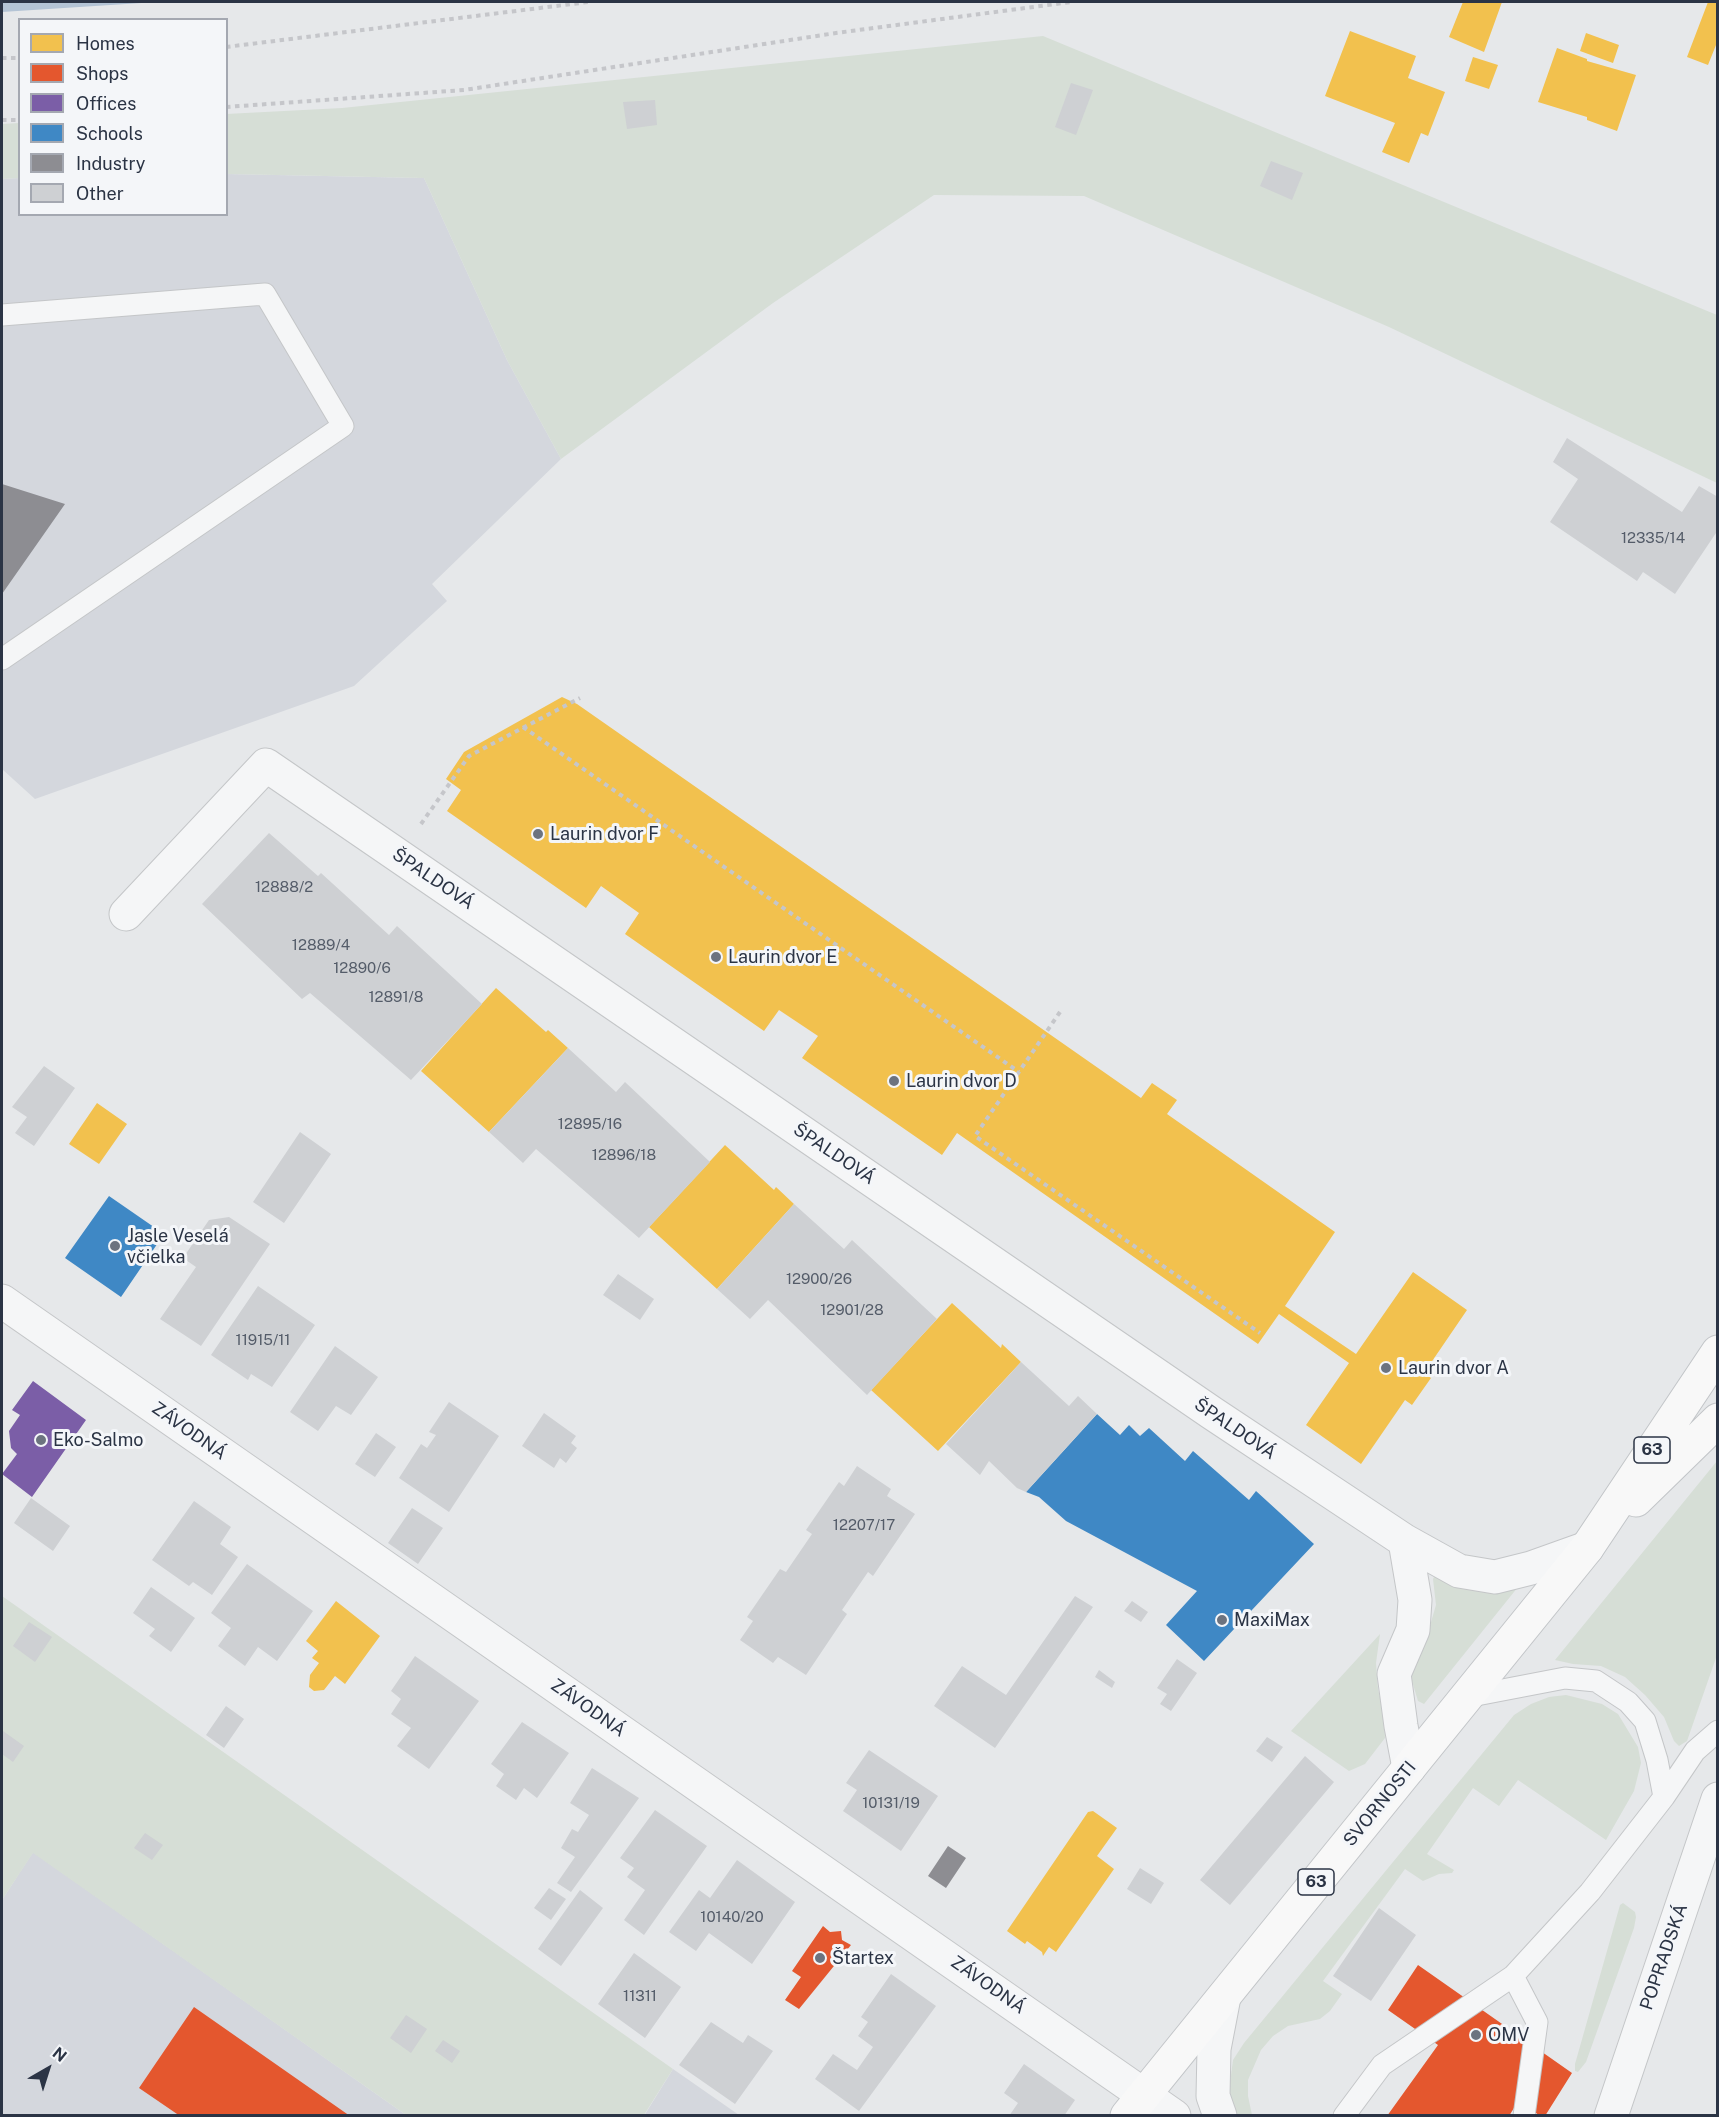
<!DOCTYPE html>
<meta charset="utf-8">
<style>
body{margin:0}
#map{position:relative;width:1719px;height:2117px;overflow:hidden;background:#e6e8ea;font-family:"Public Sans",sans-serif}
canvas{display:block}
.frame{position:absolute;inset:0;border:3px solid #2b3445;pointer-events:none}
.legend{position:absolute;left:18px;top:18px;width:210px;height:198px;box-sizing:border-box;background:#f4f6f9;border:2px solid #a4a8b1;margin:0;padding:8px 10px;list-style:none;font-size:18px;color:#2b3445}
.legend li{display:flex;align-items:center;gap:12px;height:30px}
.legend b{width:30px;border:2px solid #a4a8b1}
.north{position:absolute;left:18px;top:2039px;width:60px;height:60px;-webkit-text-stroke:4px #f4f6f9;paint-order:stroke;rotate:39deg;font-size:16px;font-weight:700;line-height:24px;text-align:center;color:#2b3445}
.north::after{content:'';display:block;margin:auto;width:21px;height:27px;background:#2b3445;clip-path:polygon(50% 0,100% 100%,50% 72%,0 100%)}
</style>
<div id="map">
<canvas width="1719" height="2117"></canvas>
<div class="frame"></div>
<ul class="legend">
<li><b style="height:16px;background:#f2c14e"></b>Homes</li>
<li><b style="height:16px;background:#e4572e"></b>Shops</li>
<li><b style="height:16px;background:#7b5ea7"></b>Offices</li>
<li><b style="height:16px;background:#3f88c5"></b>Schools</li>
<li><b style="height:16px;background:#8d8d92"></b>Industry</li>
<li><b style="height:16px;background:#ced0d3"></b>Other</li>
</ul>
<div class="north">N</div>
</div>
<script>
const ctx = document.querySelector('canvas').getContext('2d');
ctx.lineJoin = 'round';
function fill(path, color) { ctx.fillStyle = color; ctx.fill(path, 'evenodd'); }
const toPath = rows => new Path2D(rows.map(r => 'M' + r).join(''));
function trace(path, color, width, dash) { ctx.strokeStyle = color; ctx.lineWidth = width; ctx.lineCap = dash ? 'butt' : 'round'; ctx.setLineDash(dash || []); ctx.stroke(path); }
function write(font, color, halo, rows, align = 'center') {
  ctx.font = font + ' "Public Sans",sans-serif'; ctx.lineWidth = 6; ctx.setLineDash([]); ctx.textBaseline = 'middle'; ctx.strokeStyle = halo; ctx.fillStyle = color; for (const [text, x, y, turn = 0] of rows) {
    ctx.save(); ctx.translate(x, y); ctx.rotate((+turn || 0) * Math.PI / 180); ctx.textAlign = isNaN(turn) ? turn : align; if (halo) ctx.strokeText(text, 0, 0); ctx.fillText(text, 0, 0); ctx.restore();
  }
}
const built = toPath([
 [227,174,424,178,507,360,561,459,432,584,447,601,354,686,35,799,2,769,2,179,19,178,20,214,226,214],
 [33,1852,406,2115,2,2115,2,1900],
 [673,2069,739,2115,644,2116]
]);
const green = toPath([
 [1043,36,1717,315,1717,483,1389,327,1084,196,934,195,773,303,561,459,507,360,424,178,227,174,226,114,342,108],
 [19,123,19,178,2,179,2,124],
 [1717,1461,1717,1655,1687,1741,1679,1746,1674,1741,1664,1717,1645,1695,1625,1677,1601,1666,1573,1664,1555,1660],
 [1436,1573,1518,1587,1424,1704,1418,1701,1412,1681,1412,1670,1429,1629,1436,1605,1433,1579],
 [2,1596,673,2069,644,2115,406,2115,33,1853,2,1900],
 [1380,1634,1376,1663,1378,1689,1384,1714,1385,1738,1365,1764,1349,1771,1291,1731],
 [1566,1695,1602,1704,1618,1714,1638,1747,1641,1763,1634,1791,1606,1840,1518,1780,1499,1806,1473,1788,1427,1854,1454,1870,1452,1873,1439,1874,1423,1881,1405,1869,1323,1981,1342,1994,1330,2011,1320,2019,1288,2026,1273,2036,1261,2050,1248,2080,1248,2096,1252,2115,1233,2115,1229,2090,1233,2060,1244,2043,1514,1715,1531,1704,1549,1697],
 [1623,1903,1635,1912,1636,1917,1634,1928,1586,2062,1578,2072,1575,2071,1575,2064,1620,1905]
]);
const water = toPath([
 [2,2,157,2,2,12]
]);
const homes = toPath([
 [1463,2,1502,2,1484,52,1449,37],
 [1708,2,1718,2,1718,40,1708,65,1687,57],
 [1350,31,1416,56,1408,78,1445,92,1428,136,1421,133,1409,163,1382,152,1395,123,1325,96],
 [1586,33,1619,45,1613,63,1580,51],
 [1557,48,1587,59,1587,61,1636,75,1617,131,1587,120,1587,117,1538,102],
 [1473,57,1498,65,1489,89,1465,81],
 [562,697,577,704,1141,1098,1152,1083,1177,1100,1167,1114,1335,1232,1285,1306,1356,1354,1413,1272,1467,1310,1424,1373,1431,1378,1412,1405,1405,1400,1361,1464,1306,1425,1349,1363,1279,1314,1258,1344,957,1133,942,1155,802,1058,818,1036,779,1010,764,1031,625,934,639,913,601,886,586,908,447,811,461,790,446,779,464,752],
 [496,988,546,1032,548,1030,568,1048,489,1132,421,1071],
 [97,1103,127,1124,99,1164,69,1144],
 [725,1145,774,1190,776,1187,794,1204,717,1289,649,1227],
 [952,1303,1001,1348,1002,1344,1021,1362,938,1451,871,1390],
 [336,1601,380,1636,345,1684,335,1676,324,1690,314,1691,309,1687,310,1675,319,1663,312,1658,318,1651,306,1641],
 [1093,1811,1117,1828,1097,1856,1114,1869,1056,1952,1049,1947,1043,1956,1042,1952,1027,1941,1025,1944,1007,1931,1088,1812]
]);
const shops = toPath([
 [823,1926,830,1932,841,1931,842,1940,851,1945,799,2009,785,2000,801,1977,792,1971],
 [1418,1965,1572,2073,1545,2116,1540,2116,1519,2100,1509,2116,1387,2116,1438,2045,1388,2010],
 [194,2007,350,2116,180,2116,139,2088]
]);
const offices = toPath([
 [33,1381,86,1420,32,1497,2,1474,17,1454,11,1448,9,1431,20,1415,12,1410]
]);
const schools = toPath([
 [109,1196,164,1234,121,1297,65,1258],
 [1097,1414,1120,1435,1129,1425,1140,1436,1149,1428,1185,1461,1193,1451,1249,1500,1256,1491,1314,1544,1204,1661,1166,1625,1197,1591,1066,1521,1039,1497,1026,1492]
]);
const industry = toPath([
 [2,484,65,504,2,594],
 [948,1846,966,1858,946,1888,928,1876]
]);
const building = toPath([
 [1071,83,1093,90,1076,135,1055,127],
 [655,100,657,125,627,129,623,102],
 [1271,161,1303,173,1292,200,1260,186],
 [1567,438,1682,512,1699,486,1718,497,1718,530,1675,594,1643,572,1637,581,1550,522,1578,479,1553,462],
 [269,833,318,876,321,873,389,935,397,926,482,1004,411,1080,310,993,302,999,202,904],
 [568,1048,616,1092,625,1082,710,1162,639,1238,536,1149,523,1163,489,1132],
 [44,1066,75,1088,34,1146,15,1133,27,1117,12,1107],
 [300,1132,331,1154,284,1223,253,1202],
 [794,1204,844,1249,852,1240,937,1319,867,1395,768,1300,750,1319,717,1289],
 [229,1217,270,1244,201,1346,160,1319,196,1267,183,1258,209,1220],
 [618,1274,654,1299,640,1320,603,1295],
 [258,1286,315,1325,272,1387,251,1374,248,1380,211,1355],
 [335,1346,378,1377,351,1415,336,1406,318,1431,290,1412],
 [1021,1362,1069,1406,1078,1396,1097,1414,1026,1492,1017,1488,989,1461,980,1475,946,1444],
 [449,1402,499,1436,449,1512,399,1478,421,1444,427,1448,436,1435,429,1432],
 [544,1413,576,1436,571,1443,577,1448,566,1463,560,1458,554,1468,522,1446],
 [376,1433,396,1447,375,1477,355,1464],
 [857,1466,891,1489,887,1496,915,1514,873,1576,868,1572,842,1610,847,1614,806,1675,778,1657,773,1663,740,1640,753,1621,747,1617,780,1569,786,1572,812,1534,806,1530,839,1482,844,1486],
 [31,1498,70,1526,53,1551,14,1523],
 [194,1501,231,1527,220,1544,238,1557,212,1595,193,1582,189,1586,152,1560],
 [412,1508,443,1528,418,1564,388,1543],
 [247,1564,313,1611,277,1661,258,1647,245,1666,218,1646,231,1628,211,1613],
 [151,1587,195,1618,171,1652,149,1636,155,1629,133,1613],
 [1075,1596,1093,1607,995,1748,934,1706,962,1666,1006,1695],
 [1132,1601,1148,1612,1141,1622,1124,1611],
 [29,1622,52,1637,35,1662,13,1646],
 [415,1656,479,1701,429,1769,397,1746,411,1728,391,1714,401,1699,391,1691],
 [1177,1659,1197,1673,1171,1711,1160,1704,1167,1694,1157,1688],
 [1099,1670,1115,1682,1112,1688,1095,1677],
 [226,1706,244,1719,224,1748,206,1735],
 [522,1722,569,1753,537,1798,524,1788,516,1800,496,1786,504,1774,491,1764],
 [3,1731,24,1746,13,1762,2,1754],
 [1267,1737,1283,1747,1272,1762,1256,1751],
 [869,1750,938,1796,901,1851,843,1811,857,1790,846,1783],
 [1305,1756,1334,1782,1230,1905,1200,1880],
 [592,1768,639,1798,571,1892,557,1883,575,1857,561,1848,572,1829,578,1832,589,1815,570,1803],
 [655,1810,707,1846,644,1935,624,1920,645,1890,627,1877,634,1868,620,1858],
 [145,1833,163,1845,152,1860,134,1848],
 [737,1860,795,1902,752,1964,709,1933,696,1951,669,1932,699,1890,710,1898],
 [1140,1868,1164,1883,1151,1904,1127,1889],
 [549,1888,566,1899,551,1920,534,1908],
 [580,1890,603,1908,561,1966,538,1949],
 [1379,1908,1416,1935,1371,2001,1333,1976],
 [634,1953,681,1987,645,2038,598,2004],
 [891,1974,936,2006,859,2111,815,2079,833,2054,857,2070,873,2047,858,2036,868,2022,861,2017],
 [406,2015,427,2029,411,2053,390,2038],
 [711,2022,743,2043,748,2035,773,2051,735,2104,679,2065],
 [443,2040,460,2051,452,2063,435,2051],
 [1024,2064,1075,2100,1064,2116,1009,2116,1018,2103,1004,2093]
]);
const path = toPath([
 [226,47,588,2],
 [2,58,20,58],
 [226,107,464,90,836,33,1071,2],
 [2,120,20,120],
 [523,727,1019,1072],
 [421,824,469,756,580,698],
 [1060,1012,975,1136,1260,1333],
 [1081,2116,1081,2115]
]);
const service = toPath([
 [2,315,265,294,343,426,2,659],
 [1664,1797,1695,1751,1718,1731],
 [1513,1976,1537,2022,1524,2116],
 [1344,2116,1382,2065,1513,1976,1590,1892,1664,1797,1657,1760,1645,1721,1628,1702,1596,1681,1565,1678,1466,1697]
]);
const minor = toPath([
 [126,914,266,765,1212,1413,1405,1541,1459,1571,1495,1577,1531,1568,1587,1548],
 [2,1301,1174,2116],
 [1405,1541,1415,1600,1413,1630,1394,1674,1401,1726,1409,1768],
 [1220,2116,1213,2096,1214,2049,1224,1997]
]);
const tertiary = toPath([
 [1611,2116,1718,1799]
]);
const primary = toPath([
 [1636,1500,1718,1420],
 [1127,2116,1587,1548,1718,1352]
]);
const markers = [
 [538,834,6,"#6c737f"],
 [716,957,6,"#6c737f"],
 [894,1081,6,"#6c737f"],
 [115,1246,6,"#6c737f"],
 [1386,1368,6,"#6c737f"],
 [41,1440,6,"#6c737f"],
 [1222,1620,6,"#6c737f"],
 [820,1958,6,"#6c737f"],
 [1476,2035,6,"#6c737f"]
];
const numberNames = [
 ["12335/14",1653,538],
 ["12888/2",284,887],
 ["12889/4",321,945],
 ["12890/6",362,968],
 ["12891/8",396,997],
 ["12895/16",590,1124],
 ["12896/18",624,1155],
 ["12900/26",819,1279],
 ["12901/28",852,1310],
 ["11915/11",263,1340],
 ["12207/17",864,1525],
 ["10131/19",891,1803],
 ["10140/20",732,1917],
 ["11311",640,1996]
];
const shields = [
 [1652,1450,36],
 [1316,1882,36]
];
const shieldNames = [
 ["63",1652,1450],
 ["63",1316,1882]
];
const poiNames = [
 ["Laurin dvor F",550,834],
 ["Laurin dvor E",728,957],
 ["Laurin dvor D",906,1081],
 ["Jasle Veselá",127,1236],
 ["včielka",127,1257],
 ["Laurin dvor A",1398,1368],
 ["Eko-Salmo",53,1440],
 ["MaxiMax",1234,1620],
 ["Štartex",832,1958],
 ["OMV",1488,2035]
];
const streetNames = [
 ["ŠPALDOVÁ",433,879,34],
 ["ŠPALDOVÁ",834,1154,34],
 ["ŠPALDOVÁ",1235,1429,34],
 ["ZÁVODNÁ",189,1431,35],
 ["ZÁVODNÁ",588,1708,35],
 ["SVORNOSTI",1380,1804,-51],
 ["POPRADSKÁ",1664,1957,-71],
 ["ZÁVODNÁ",988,1985,35]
];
fill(built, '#d4d7dd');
fill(green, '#d6ded6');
fill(water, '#b4c4d5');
fill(homes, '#f2c14e');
fill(shops, '#e4572e');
fill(offices, '#7b5ea7');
fill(schools, '#3f88c5');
fill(industry, '#8d8d92');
fill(building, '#ced0d3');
trace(service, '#c4c6c8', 23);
trace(minor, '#c4c6c8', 35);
trace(tertiary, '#c4c6c8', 35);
trace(primary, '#c2c5c8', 35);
trace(path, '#c5c6ca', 4, [4.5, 4.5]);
trace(service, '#f5f6f7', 21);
trace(minor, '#f5f6f7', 33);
trace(tertiary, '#f5f6f7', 33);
trace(primary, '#f8f8f8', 33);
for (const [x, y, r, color] of markers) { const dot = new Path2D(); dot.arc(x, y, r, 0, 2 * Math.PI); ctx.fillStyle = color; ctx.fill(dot); trace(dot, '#f4f6f9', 2); }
write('15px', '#545c69', null, numberNames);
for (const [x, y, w] of shields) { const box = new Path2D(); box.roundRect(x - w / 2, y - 13, w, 26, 4.5); ctx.fillStyle = '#f4f6f9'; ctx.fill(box); trace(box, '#2b3445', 1.5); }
write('bold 16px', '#2b3445', null, shieldNames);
write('18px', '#2b3445', '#f4f6f9', poiNames, 'left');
write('18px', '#2b3445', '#f4f6f9', streetNames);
</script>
